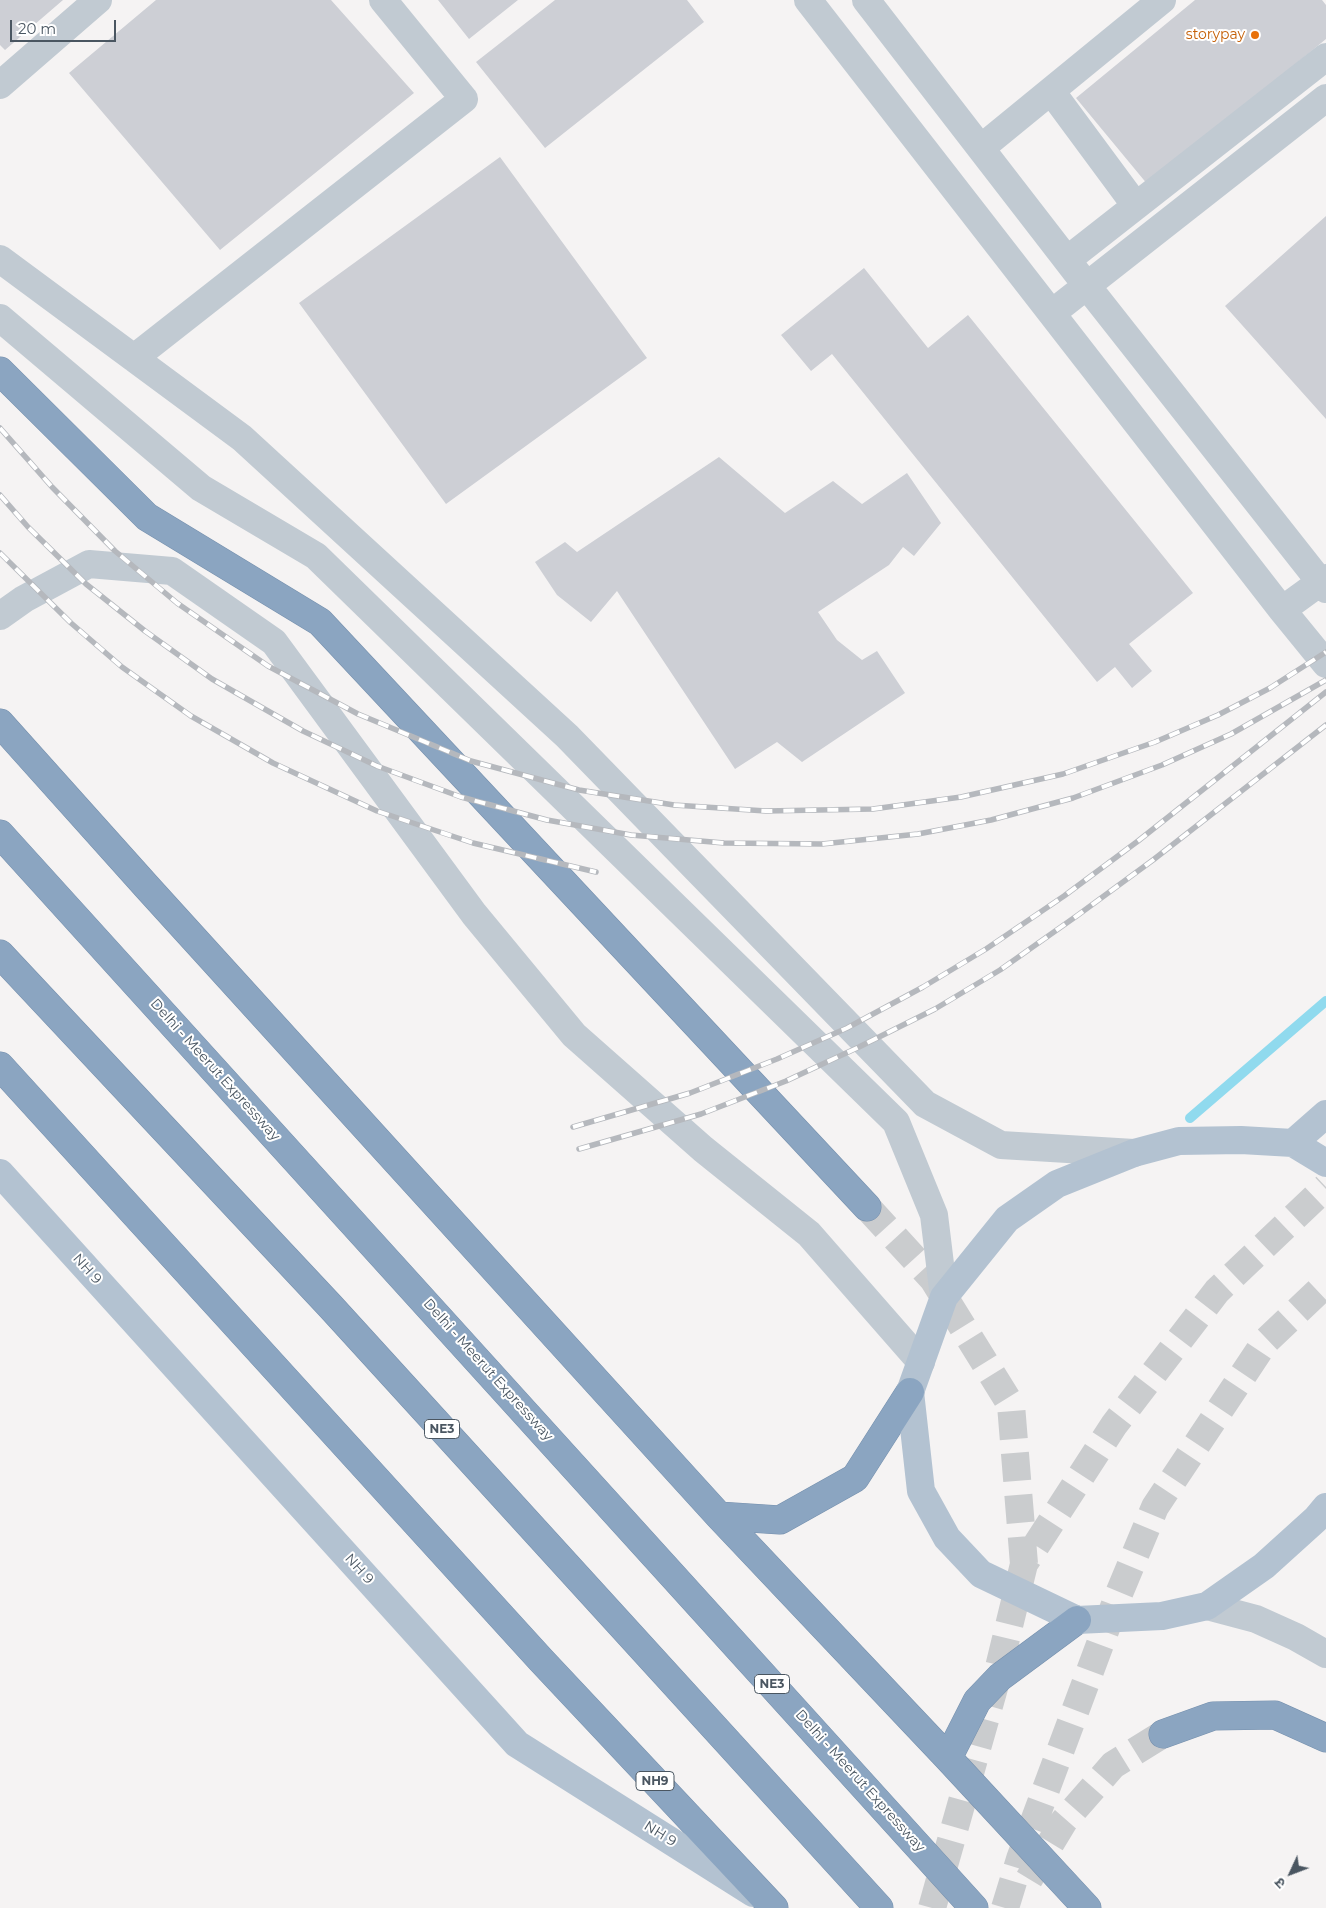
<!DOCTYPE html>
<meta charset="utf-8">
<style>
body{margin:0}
#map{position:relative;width:1326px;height:1908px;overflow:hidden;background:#f5f3f3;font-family:Montserrat,"Noto Sans Devanagari",sans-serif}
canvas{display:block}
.north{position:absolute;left:1266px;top:1848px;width:50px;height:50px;-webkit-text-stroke:4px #fff;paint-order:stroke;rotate:227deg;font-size:14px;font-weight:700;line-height:20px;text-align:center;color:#4a5661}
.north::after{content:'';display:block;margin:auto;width:18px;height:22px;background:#4a5661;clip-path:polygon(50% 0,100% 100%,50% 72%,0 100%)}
.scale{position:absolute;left:10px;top:20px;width:106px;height:22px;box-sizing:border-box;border:2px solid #4a5661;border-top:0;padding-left:6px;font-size:15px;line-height:18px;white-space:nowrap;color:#4a5661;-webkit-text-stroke:4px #fff;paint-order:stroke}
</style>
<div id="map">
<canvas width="1326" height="1908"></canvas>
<div class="north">उ</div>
<div class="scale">20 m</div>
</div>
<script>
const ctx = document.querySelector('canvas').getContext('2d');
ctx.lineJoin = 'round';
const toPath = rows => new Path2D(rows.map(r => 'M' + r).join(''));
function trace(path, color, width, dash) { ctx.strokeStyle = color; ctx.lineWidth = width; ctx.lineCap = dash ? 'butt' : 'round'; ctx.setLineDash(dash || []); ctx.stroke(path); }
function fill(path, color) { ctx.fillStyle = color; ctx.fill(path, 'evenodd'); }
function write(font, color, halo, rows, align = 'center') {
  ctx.font = font + ' Montserrat,sans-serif'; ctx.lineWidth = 4; ctx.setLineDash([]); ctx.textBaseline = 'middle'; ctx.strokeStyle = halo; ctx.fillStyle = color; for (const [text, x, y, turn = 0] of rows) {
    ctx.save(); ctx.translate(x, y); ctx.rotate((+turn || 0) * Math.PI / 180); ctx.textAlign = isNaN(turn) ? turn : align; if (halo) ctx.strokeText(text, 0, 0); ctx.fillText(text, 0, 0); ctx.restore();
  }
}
const stream = toPath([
 [1190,1118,1326,1001]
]);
const building = toPath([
 [0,0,63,0,5,50,0,45],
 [156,0,331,0,414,93,220,250,69,73],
 [438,0,518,0,469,39],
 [555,0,687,0,704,22,545,148,476,62],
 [1195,0,1322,0,1326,5,1326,39,1148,185,1076,98],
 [500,157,647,358,446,504,299,303],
 [1326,216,1326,419,1225,306],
 [864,268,928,348,968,315,1193,593,1129,644,1152,671,1132,688,1115,667,1097,682,832,354,811,371,781,335],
 [719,457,785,513,833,481,862,504,907,473,941,523,914,556,903,547,889,565,818,612,837,640,862,660,877,651,905,693,802,762,777,742,735,769,617,591,591,622,557,595,535,562,565,542,577,552]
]);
const highwayTunnel = toPath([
 [867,1207,933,1279,1011,1405,1024,1564],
 [1029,1879,1064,1821,1113,1765,1163,1734],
 [932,1908,994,1688,1024,1564,1114,1425,1217,1291,1326,1187],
 [1005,1908,1020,1859,1118,1596,1155,1507,1265,1342,1326,1284]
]);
const minor = toPath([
 [808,0,1282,610,1326,664],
 [866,0,1087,286,1326,589],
 [0,85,98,0],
 [1051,91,1136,206],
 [981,148,1162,0],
 [0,259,242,438,567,736,925,1104,1001,1145,1134,1153],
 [1067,260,1326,57],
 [1052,313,1326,98],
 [0,318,201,488,316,556,896,1122,934,1215,944,1297],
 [134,358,464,99,383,0],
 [1282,610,1326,578],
 [0,616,24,599,89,564,172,571,274,642,474,914,574,1035,703,1149,809,1234,921,1362],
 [1207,1606,1256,1619,1296,1637,1326,1654]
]);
const major = toPath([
 [1293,1143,1326,1114],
 [1326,1163,1293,1143,1241,1140,1179,1141,1134,1153,1057,1184,1007,1219,944,1297,910,1392,921,1491,947,1538,981,1574,1077,1620,1162,1616,1207,1606,1264,1566,1316,1519,1326,1507],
 [0,1173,517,1744,753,1893]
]);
const highway = toPath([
 [0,371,147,517,320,622,867,1207],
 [0,723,147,887,719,1516,948,1758,1087,1908],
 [0,834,974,1908],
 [0,954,331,1307,879,1908],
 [0,1066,541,1660,774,1908],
 [719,1516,780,1520,855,1478,910,1392],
 [1163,1734,1213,1716,1275,1715,1326,1738],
 [948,1758,977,1701,1000,1677,1077,1620]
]);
const rail = toPath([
 [0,428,52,487,115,551,177,603,268,666,358,714,471,761,579,790,674,805,766,811,873,809,961,797,1063,774,1155,742,1218,715,1270,688,1326,652],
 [0,495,28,527,86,584,145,631,212,679,303,731,377,766,461,797,547,820,631,835,724,843,822,844,918,834,991,820,1073,798,1162,765,1231,734,1326,680],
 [0,553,71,623,122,667,191,716,273,763,377,811,473,843,596,872],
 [573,1127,690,1093,777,1059,847,1028,923,987,986,949,1064,896,1138,841,1326,692],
 [579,1149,701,1114,786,1081,859,1047,935,1009,1000,970,1078,915,1153,860,1326,725]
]);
const markers = [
 [1255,35,5,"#e8710a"]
];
const shields = [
 [442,1429,35],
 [772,1684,35],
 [655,1781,38]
];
const shieldNames = [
 ["NE3",442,1429],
 ["NE3",772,1684],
 ["NH9",655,1781]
];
const foodNames = [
 ["storypay",1245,35]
];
const streetNames = [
 ["Delhi - Meerut Expressway",215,1070,48],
 ["NH 9",87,1269,48],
 ["Delhi - Meerut Expressway",488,1370,48],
 ["NH 9",359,1569,48],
 ["Delhi - Meerut Expressway",860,1781,48],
 ["NH 9",660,1834,32]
];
trace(stream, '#90daee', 10);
fill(building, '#cdcfd5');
trace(highwayTunnel, '#caccce', 28, [28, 14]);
trace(highway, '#7690ad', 29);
trace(minor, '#c1cad2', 28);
trace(major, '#b3c2d1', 28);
trace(highway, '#8ba5c1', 28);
trace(rail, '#b5b8bd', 5.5);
trace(rail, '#fff', 4, [11]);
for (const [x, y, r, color] of markers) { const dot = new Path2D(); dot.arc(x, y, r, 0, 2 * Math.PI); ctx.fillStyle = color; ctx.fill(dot); trace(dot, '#fff', 2); }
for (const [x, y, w] of shields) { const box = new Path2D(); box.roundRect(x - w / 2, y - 9.5, w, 19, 4); ctx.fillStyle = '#fff'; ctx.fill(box); trace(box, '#4a5661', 1); }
write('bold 12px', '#4a5661', null, shieldNames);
write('14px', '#c56008', '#fff', foodNames, 'right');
write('14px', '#4a5661', '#fff', streetNames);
</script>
